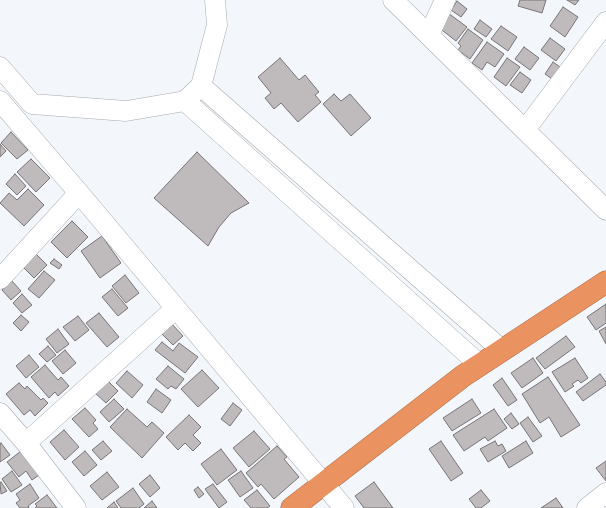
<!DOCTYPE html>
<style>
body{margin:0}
canvas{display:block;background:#f3f7fb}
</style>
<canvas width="606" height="508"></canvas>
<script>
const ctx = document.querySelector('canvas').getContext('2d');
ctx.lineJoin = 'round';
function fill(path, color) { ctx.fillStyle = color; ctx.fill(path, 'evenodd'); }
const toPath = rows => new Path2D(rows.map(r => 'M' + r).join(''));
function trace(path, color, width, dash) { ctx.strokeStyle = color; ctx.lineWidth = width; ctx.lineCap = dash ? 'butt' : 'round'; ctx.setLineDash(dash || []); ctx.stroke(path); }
const building = toPath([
 [520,0,546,0,542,13,518,6,520,0],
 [567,0,579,0,575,5,567,0],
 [457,1,467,9,461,17,451,10,457,1],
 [563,7,578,17,565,37,550,26,563,7],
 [448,13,467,27,456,41,438,27,448,13],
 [480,20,492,29,486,37,474,29,480,20],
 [501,26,517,37,508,51,491,39,501,26],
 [468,29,483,40,470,59,458,50,461,46,458,43,468,29],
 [550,38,565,49,556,61,541,50,550,38],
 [487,42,504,54,495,67,487,62,482,70,472,63,487,42],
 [524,47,539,58,530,70,515,59,524,47],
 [280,58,299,80,305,75,319,92,315,95,321,102,298,122,281,103,274,109,265,98,271,93,258,77,280,58],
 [507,58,520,67,506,86,494,77,507,58],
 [553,62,563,69,555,81,545,74,553,62],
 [520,72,531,80,522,93,510,85,520,72],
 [334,94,341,101,350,94,371,118,351,136,323,104,334,94],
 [11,132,28,150,17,159,1,143,11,132],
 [0,144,6,151,0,157,0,144],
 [197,152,249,203,231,213,219,227,208,246,154,198,197,152],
 [31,159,50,178,36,192,17,172,31,159],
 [15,174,26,186,17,195,6,184,15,174],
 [28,189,44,205,24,226,0,203,9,193,17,200,28,189],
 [72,221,88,237,67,258,51,242,72,221],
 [102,236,121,263,100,278,81,251,102,236],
 [36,254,47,265,34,278,23,267,36,254],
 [54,259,62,265,59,269,50,263,54,259],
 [44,271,55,280,39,298,28,289,44,271],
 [125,275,139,293,126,303,112,286,125,275],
 [12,281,21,291,11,300,2,290,12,281],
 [112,289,128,308,118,316,102,297,112,289],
 [22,294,32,305,22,313,13,303,22,294],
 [606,304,606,323,596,330,587,317,606,304],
 [99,313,119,337,107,347,86,323,99,313],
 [21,315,29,322,21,331,13,323,21,315],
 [78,316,89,330,75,341,63,327,78,316],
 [171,323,183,336,173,345,161,333,171,323],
 [606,327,606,344,599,331,606,327],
 [58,329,69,344,57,353,46,339,58,329],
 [566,336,575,347,545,369,536,358,566,336],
 [162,342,173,351,179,343,198,357,185,373,155,350,162,342],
 [48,346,56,355,47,362,39,354,48,346],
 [65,350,76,363,63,374,52,361,65,350],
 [29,355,39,367,26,378,16,366,29,355],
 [533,358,543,373,522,388,511,373,533,358],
 [575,358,588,378,581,383,578,380,572,384,574,386,565,392,552,372,575,358],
 [45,365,58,380,61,377,69,386,58,396,55,392,49,398,31,377,45,365],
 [168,366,184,379,176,389,171,386,168,389,156,379,168,366],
 [202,370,219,388,198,407,181,389,202,370],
 [127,371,143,385,132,398,116,383,127,371],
 [600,374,606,382,606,385,583,401,576,392,600,374],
 [548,377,580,425,561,437,549,417,540,423,522,394,548,377],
 [502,378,517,400,508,406,493,385,502,378],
 [107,380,118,391,106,403,94,392,107,380],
 [19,383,25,389,27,386,41,400,43,398,48,403,35,416,30,410,24,415,6,394,19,383],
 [156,389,171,400,162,413,147,402,156,389],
 [114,399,124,409,109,422,100,412,114,399],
 [472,399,481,413,452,431,443,418,472,399],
 [233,403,242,410,230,426,221,419,233,403],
 [85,408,96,420,93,423,98,429,89,437,72,419,85,408],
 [127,409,147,427,152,422,164,433,142,458,110,427,127,409],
 [494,409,507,428,488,441,485,437,464,451,453,435,494,409],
 [511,413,519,424,512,429,504,419,511,413],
 [189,415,201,427,193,435,201,443,193,451,185,443,178,450,166,437,189,415],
 [528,417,542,436,533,442,520,423,528,417],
 [64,430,79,447,65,460,50,442,64,430],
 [254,431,270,449,249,467,233,448,254,431],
 [103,441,112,451,101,460,92,450,103,441],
 [441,441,463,473,451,481,429,449,441,441],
 [495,441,498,446,502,444,506,451,488,462,480,449,495,441],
 [526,441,533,453,509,468,502,456,526,441],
 [1,443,10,455,0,462,0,444,1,443],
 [277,446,287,457,284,459,299,477,274,499,261,484,258,487,246,473,277,446],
 [221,449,237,470,217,485,201,464,221,449],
 [21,451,39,475,32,480,26,471,19,477,7,462,21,451],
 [85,451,97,465,84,476,72,462,85,451],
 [606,461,606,481,596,468,606,461],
 [12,471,22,485,11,492,2,479,12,471],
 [241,471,253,488,240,497,228,480,241,471],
 [107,472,119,487,102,500,90,486,107,472],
 [150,475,160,488,150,497,139,484,150,475],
 [1,482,7,491,1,494,0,483,1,482],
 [374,482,393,508,364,508,355,496,374,482],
 [30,484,39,498,28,506,29,508,20,508,16,503,20,500,16,494,30,484],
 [213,484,227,502,219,508,205,489,213,484],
 [198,487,204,494,199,498,194,490,198,487],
 [133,488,144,504,139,508,121,508,116,501,133,488],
 [257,490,270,506,267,508,251,508,244,500,257,490],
 [481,490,490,501,481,508,476,508,469,499,481,490],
 [47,495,57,508,35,508,37,506,35,504,47,495],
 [556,498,563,508,541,508,556,498],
 [152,501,157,508,144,508,152,501],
 [114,502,118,508,107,508,114,502]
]);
const minor = toPath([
 [393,0,606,210],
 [429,35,445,0],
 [0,67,32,104,126,111,185,101,201,86,217,25,215,0],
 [201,86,502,350],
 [0,101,79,193,344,508],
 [185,101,480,365],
 [525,130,606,22],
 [0,279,79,193],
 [0,413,26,443,76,508],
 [26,443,176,308],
 [587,508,606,493]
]);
const highway = toPath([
 [292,508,463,376,606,282]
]);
fill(building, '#bfbabc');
trace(building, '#797476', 1);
trace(minor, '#a7aaae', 21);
trace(highway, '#9f6746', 23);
trace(minor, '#fff', 20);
trace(highway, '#ea9260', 22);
</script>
